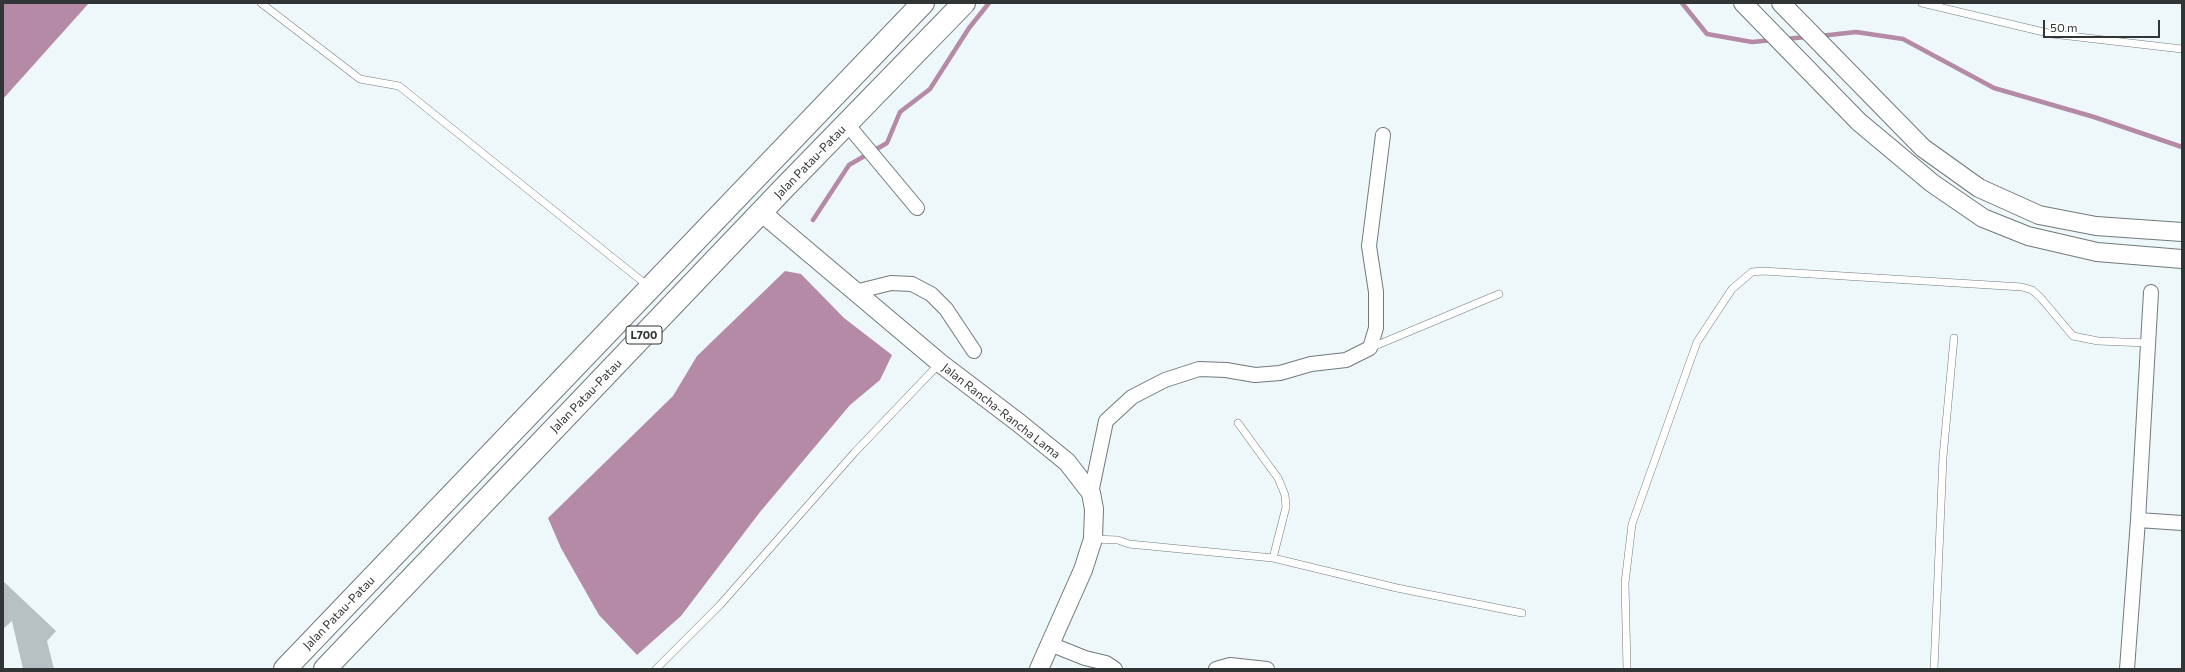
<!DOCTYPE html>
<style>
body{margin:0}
#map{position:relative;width:2185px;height:672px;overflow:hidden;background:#eef7f9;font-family:Commissioner,sans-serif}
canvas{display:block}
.frame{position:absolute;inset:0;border:4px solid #313535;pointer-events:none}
.scale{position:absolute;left:2043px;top:20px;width:117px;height:18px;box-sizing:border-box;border:2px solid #313535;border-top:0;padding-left:5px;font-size:12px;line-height:14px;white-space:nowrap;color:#313535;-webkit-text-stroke:3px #fff;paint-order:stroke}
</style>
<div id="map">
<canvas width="2185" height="672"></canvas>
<div class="frame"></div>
<div class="scale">50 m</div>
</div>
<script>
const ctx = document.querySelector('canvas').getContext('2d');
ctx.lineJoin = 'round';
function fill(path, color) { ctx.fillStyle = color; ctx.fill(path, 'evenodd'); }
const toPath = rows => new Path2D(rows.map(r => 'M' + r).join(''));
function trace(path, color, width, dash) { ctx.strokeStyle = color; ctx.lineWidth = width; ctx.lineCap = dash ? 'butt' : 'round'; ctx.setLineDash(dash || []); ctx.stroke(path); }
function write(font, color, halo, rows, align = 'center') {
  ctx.font = font + ' Commissioner,sans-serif'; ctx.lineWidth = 3; ctx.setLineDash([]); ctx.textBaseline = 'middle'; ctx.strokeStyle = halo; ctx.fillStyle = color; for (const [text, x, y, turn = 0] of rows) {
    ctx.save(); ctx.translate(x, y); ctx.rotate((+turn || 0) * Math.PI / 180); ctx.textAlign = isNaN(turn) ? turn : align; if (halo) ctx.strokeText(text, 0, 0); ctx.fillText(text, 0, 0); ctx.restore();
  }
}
const water = toPath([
 [3,3,89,3,3,99],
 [785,271,801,274,844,318,892,355,880,380,850,405,760,512,681,616,637,655,599,615,561,548,548,518,673,396,697,356]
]);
const stream = toPath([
 [1682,3,1707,34,1752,42,1773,40],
 [1820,36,1856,32,1903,39,1994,88,2094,117,2182,147],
 [1784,39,1807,37],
 [813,220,849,165,887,143,900,112,930,89,969,28,989,3]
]);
const building = toPath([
 [3,581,56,631,47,641,54,669,23,669,12,621,3,629]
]);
const service = toPath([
 [261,3,360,79,399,86,648,286],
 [1922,3,2052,34,2182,49],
 [1370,348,1499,294],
 [1238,423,1278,478,1285,495,1286,507,1273,558],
 [1093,539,1118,540,1129,544,1273,558,1397,588,1522,613],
 [656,669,720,605,855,452,940,363],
 [1627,669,1625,583,1632,524,1697,342,1732,289,1752,272,1763,271,2022,287,2032,290,2040,297,2073,336,2098,341,2148,343],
 [1934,669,1943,457,1954,338]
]);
const minor = toPath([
 [847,124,917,208],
 [855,292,891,283,912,284,931,294,946,309,974,351],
 [1091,493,1106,421,1132,397,1165,380,1199,369,1226,370,1255,375,1280,373,1311,364,1346,360,1370,348,1376,328,1376,292,1369,246,1383,135],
 [2138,520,2182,523],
 [1050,644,1085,658,1106,663,1115,669],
 [1216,669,1230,665,1267,669],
 [2127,669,2138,520,2151,292]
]);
const tertiary = toPath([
 [1743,3,1859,122,1932,183,1983,218,2028,236,2097,252,2182,259],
 [1781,3,1923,148,1979,188,2039,215,2096,226,2182,232],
 [761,212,940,363,1019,423,1067,462,1091,493,1094,509,1093,539,1083,570,1039,669]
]);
const primary = toPath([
 [285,669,923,3],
 [325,669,784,188,964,3]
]);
const shields = [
 [644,335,36]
];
const shieldNames = [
 ["L700",644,335]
];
const streetNames = [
 ["Jalan Patau-Patau",810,162,-46],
 ["Jalan Patau-Patau",586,396,-46],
 ["Jalan Rancha-Rancha Lama",1001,411,38],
 ["Jalan Patau-Patau",339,613,-46]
];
fill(water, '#b48aa7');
trace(stream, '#b48aa7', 4.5);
fill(building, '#b7c0c2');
trace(service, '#71797b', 8);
trace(minor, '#71797b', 16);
trace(tertiary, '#71797b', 20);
trace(primary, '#71797b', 24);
trace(service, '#fff', 7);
trace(minor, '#fff', 14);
trace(tertiary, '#fff', 18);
trace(primary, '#fff', 22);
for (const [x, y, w] of shields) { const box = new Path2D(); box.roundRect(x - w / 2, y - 9, w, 18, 3); ctx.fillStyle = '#fff'; ctx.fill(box); trace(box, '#313535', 1); }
write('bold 11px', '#313535', null, shieldNames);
write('12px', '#313535', '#fff', streetNames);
</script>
